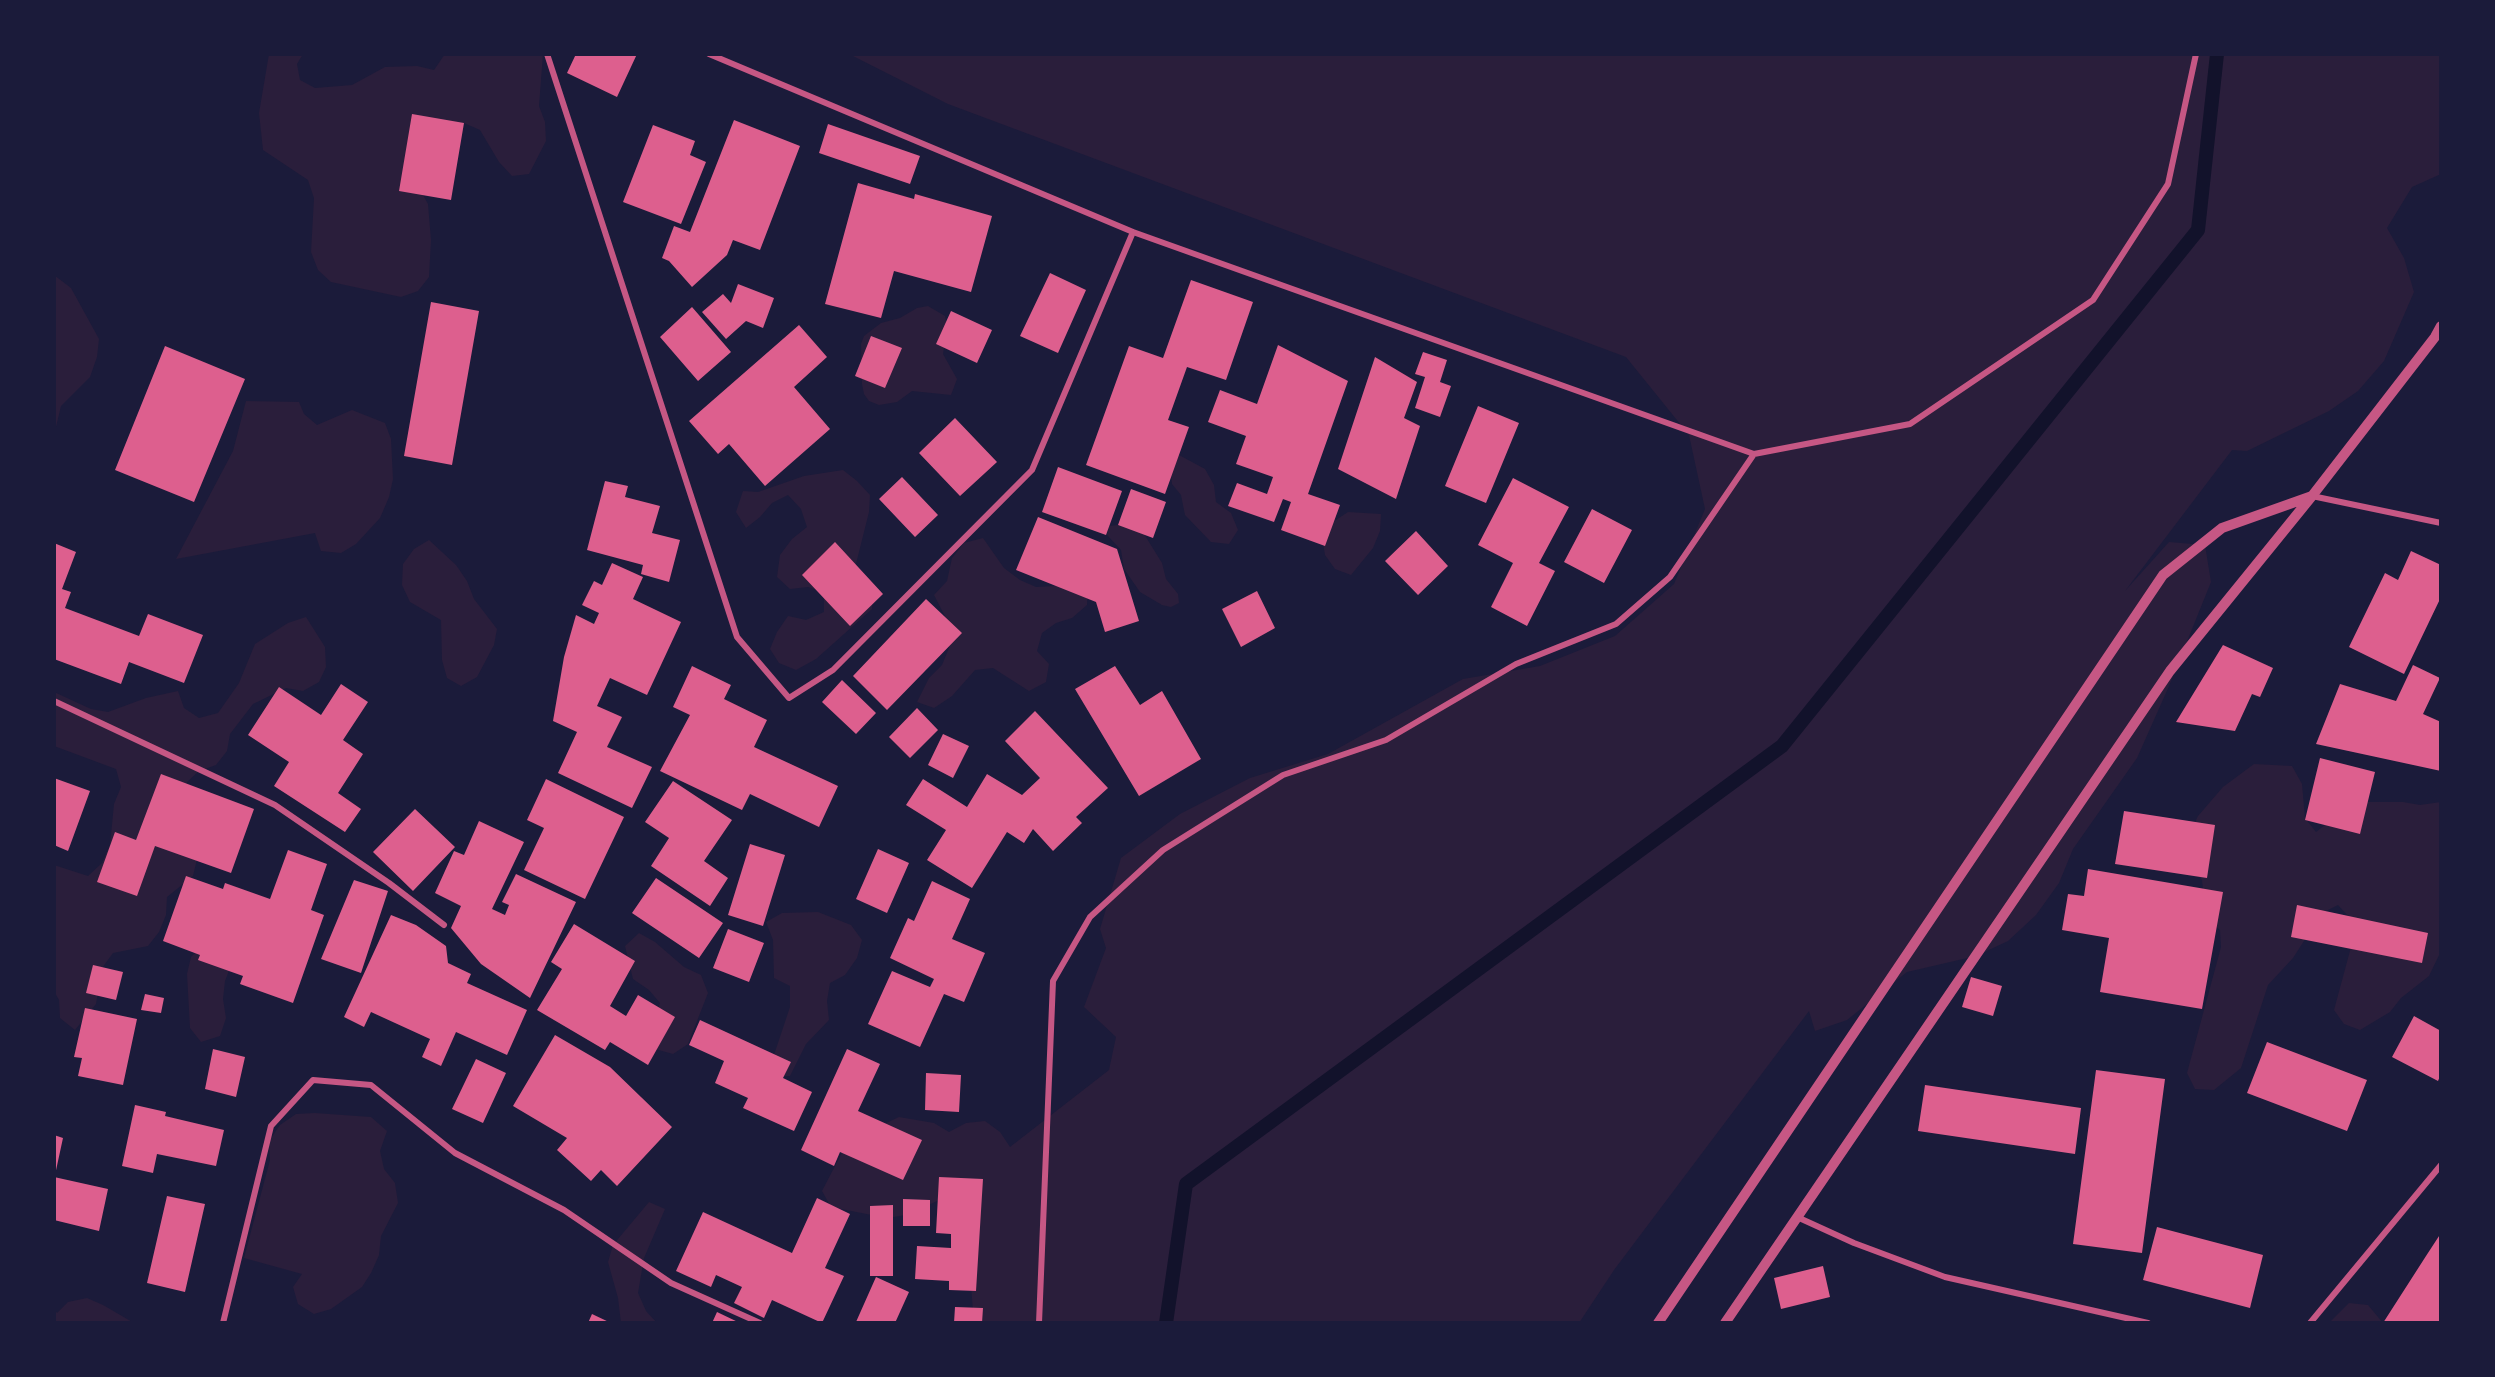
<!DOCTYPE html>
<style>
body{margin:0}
#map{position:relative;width:2495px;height:1377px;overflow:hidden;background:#1b1b3a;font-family:Rubik,sans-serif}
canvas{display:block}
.frame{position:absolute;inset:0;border:56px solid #1b1b3a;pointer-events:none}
</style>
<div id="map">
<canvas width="2495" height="1377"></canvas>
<div class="frame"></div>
</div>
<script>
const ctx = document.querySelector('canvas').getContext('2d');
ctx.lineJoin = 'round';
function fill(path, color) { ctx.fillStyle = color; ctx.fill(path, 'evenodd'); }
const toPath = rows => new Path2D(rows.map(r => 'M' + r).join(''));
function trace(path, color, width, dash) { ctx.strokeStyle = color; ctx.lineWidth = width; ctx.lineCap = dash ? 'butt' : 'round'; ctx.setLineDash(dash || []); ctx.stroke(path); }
const green = toPath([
 [269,54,303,54,297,64,300,80,315,88,352,85,385,67,417,66,434,70,445,54,543,54,539,106,545,122,546,141,529,174,512,176,499,162,480,130,464,123,418,186,428,204,431,240,429,277,418,291,401,297,331,282,318,270,311,252,314,198,308,180,263,150,259,113],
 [849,54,2441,54,2441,174,2412,187,2387,228,2404,258,2414,292,2384,361,2358,391,2329,411,2247,451,2232,450,2125,591,2169,542,2205,545,2211,582,2169,686,2137,758,2073,849,2059,883,2036,915,2008,941,1976,956,1907,972,1847,1020,1815,1031,1809,1011,1614,1270,1579,1323,974,1323,969,1261,955,1193,906,1215,887,1218,831,1207,822,1191,848,1141,899,1117,934,1123,949,1132,966,1123,985,1121,1000,1132,1010,1147,1109,1070,1116,1037,1084,1007,1106,948,1100,929,1121,858,1180,814,1250,778,1328,754,1463,679,1540,666,1615,636,1674,584,1705,509,1689,435,1626,357,948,104],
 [54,275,71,288,99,339,97,357,90,377,61,406,54,435],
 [928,306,945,316,947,326,943,354,957,379,951,395,912,391,897,402,879,405,869,401,864,394,862,384,861,344,864,336,881,323,900,318,917,308],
 [246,401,299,402,304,414,317,425,352,410,385,423,391,439,393,479,389,497,380,518,356,544,341,553,321,551,315,533,176,559,233,451],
 [1179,455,1205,469,1214,485,1216,502,1231,513,1238,530,1229,544,1211,542,1185,515,1181,495,1172,484,1171,474],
 [843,470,857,481,870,495,869,512,856,564,859,582,873,592,872,609,816,659,796,670,779,663,770,649,777,632,788,616,806,620,824,612,824,592,808,587,790,589,777,577,780,555,792,539,807,527,801,509,788,495,772,503,760,517,746,528,736,512,743,491,758,492,804,476],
 [1348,512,1381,514,1380,531,1373,548,1351,575,1335,569,1325,555,1322,537,1333,522],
 [1118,525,1144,534,1162,563,1166,579,1178,594,1179,603,1171,607,1162,605,1140,592,1124,569,1121,550,1107,535,1109,526],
 [983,538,1004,568,1020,580,1036,587,1055,586,1071,577,1088,582,1087,605,1072,618,1056,623,1042,633,1037,651,1049,664,1046,682,1029,691,993,668,975,670,952,696,934,708,917,702,929,678,942,665,949,648,950,626,934,595,947,581,952,558,964,543],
 [429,540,456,565,467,581,474,599,497,629,494,645,477,677,461,686,447,678,442,660,441,620,410,602,402,585,403,564,414,549],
 [306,617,325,647,326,667,319,682,303,691,286,688,253,704,230,734,227,751,216,765,199,771,187,782,181,797,197,859,193,876,167,897,166,915,159,932,148,946,113,953,102,968,96,1004,75,1030,60,1018,59,1000,54,991,54,865,88,876,102,863,110,845,114,804,121,787,116,769,54,746,54,692,91,709,108,712,146,698,178,691,184,708,199,718,218,713,239,683,255,644,288,623],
 [2254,764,2292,766,2302,784,2305,818,2316,832,2331,820,2367,802,2403,802,2420,805,2441,802,2441,951,2429,976,2401,998,2390,1012,2360,1030,2344,1024,2334,1010,2354,936,2350,918,2338,905,2322,913,2293,958,2268,985,2241,1068,2214,1090,2195,1089,2187,1073,2221,947,2220,930,2206,918,2202,880,2190,867,2190,833,2198,816,2223,787],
 [818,912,851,925,862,940,857,958,845,975,830,983,827,1001,829,1020,806,1044,790,1076,774,1077,773,1058,790,1007,790,986,774,978,773,940,766,922,782,913],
 [639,933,655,942,684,967,701,975,708,993,688,1044,673,1054,655,1049,655,1019,660,1003,649,990,633,979,625,946],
 [211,937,238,948,225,981,223,999,226,1018,220,1036,201,1042,190,1028,187,974,191,957],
 [315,1113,371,1117,387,1131,380,1151,384,1169,395,1183,398,1203,381,1236,379,1255,371,1273,362,1287,331,1309,314,1314,298,1304,293,1287,302,1274,244,1258,270,1160,269,1141,280,1125,296,1114],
 [649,1202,665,1209,644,1258,638,1293,646,1311,657,1323,621,1323,618,1298,608,1262,613,1245],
 [87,1298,103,1305,134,1323,54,1323,54,1309,57,1313,68,1302],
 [2349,1303,2368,1305,2383,1323,2329,1323]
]);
const stream = toPath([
 [1166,1323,1186,1184,1782,746,2198,230,2217,54]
]);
const building = toPath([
 [576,54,637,54,617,97,567,73],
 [412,114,464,123,451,200,399,191],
 [734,120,800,146,760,250,733,240,727,255,692,287,669,261,662,258,674,226,690,232],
 [828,124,920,156,910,184,819,153],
 [653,125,695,141,690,155,706,162,681,224,623,202],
 [858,183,914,199,915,194,992,216,971,292,894,271,881,318,825,304],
 [1050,273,1086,290,1058,353,1020,336],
 [1191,280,1253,302,1226,380,1187,367,1168,420,1189,427,1165,494,1086,465,1129,346,1163,358],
 [738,284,774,298,763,328,746,321,726,339,702,312,723,294,731,303],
 [431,302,479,311,452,465,404,456],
 [692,307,731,352,698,381,660,337],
 [951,311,992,330,977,363,936,344],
 [799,325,827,357,794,387,830,429,765,486,729,444,718,454,689,421],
 [871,336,902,348,885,388,855,376],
 [1278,345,1348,381,1308,494,1340,505,1325,546,1281,530,1291,502,1283,499,1274,522,1228,506,1237,483,1267,494,1273,477,1236,464,1246,436,1208,422,1220,390,1257,404],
 [165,346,245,379,194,502,115,470],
 [1423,352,1447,360,1440,382,1451,386,1440,417,1415,408,1425,377,1415,374],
 [1375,357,1417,382,1404,418,1420,426,1396,499,1338,469],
 [1478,406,1519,423,1486,503,1445,486],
 [955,418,997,462,960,496,919,453],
 [1058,467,1122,491,1106,535,1042,512],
 [902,477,938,515,915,537,879,499],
 [1513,478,1569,507,1539,563,1555,571,1527,626,1491,607,1513,563,1478,545],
 [605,481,628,486,625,497,660,506,652,533,680,540,669,582,641,574,643,565,587,550],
 [1131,489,1166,502,1153,538,1118,525],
 [1592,509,1632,530,1604,583,1564,562],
 [1038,517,1117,549,1139,621,1105,632,1096,602,1016,570],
 [1416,531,1448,566,1418,595,1385,561],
 [835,542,883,594,850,626,802,575],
 [54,543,76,552,62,589,71,592,65,608,139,636,148,614,203,635,184,683,129,662,121,684,54,659],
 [2411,551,2441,565,2441,597,2404,674,2349,647,2385,573,2398,580],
 [612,563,643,577,633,599,681,622,647,695,610,678,597,706,622,717,607,747,652,767,632,808,558,773,577,732,553,721,564,657,576,615,594,624,599,613,582,605,594,581,602,585],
 [1257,591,1275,628,1241,647,1222,609],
 [926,599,962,633,887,710,853,676],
 [2223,645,2273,668,2260,697,2252,694,2235,731,2176,722],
 [2413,665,2440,678,2423,714,2441,722,2441,771,2316,744,2340,684,2396,701],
 [692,666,731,685,724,699,767,720,754,747,838,786,819,827,750,794,742,810,660,771,690,715,673,707],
 [1115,666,1140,705,1162,691,1201,759,1139,796,1075,689],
 [842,680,876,713,856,734,822,702],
 [341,684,368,702,343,740,363,754,338,793,361,809,345,832,274,786,289,762,248,735,279,687,321,715],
 [917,708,938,730,910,758,889,737],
 [1035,711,1108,788,1076,817,1082,823,1053,851,1033,829,1024,843,1007,832,972,888,927,860,946,830,906,805,923,779,967,807,987,774,1022,795,1040,778,1005,741],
 [943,734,969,746,953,778,928,765],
 [2320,758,2375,772,2360,834,2305,820],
 [161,774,254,809,231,873,155,846,137,896,97,882,115,832,136,840],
 [54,778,90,791,68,851,54,845],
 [546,779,624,817,585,899,524,870,544,828,527,820],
 [673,781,732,820,704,861,728,878,710,906,651,866,669,838,645,822],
 [415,809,455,847,413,891,373,852],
 [2124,811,2215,825,2207,878,2115,864],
 [479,821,524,842,492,909,505,915,509,905,502,902,516,874,576,902,530,998,481,964,451,928,461,906,435,893,454,851,464,855],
 [750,844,785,855,763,926,728,915],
 [878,849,909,863,887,913,856,899],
 [288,850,327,864,311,910,324,915,293,1003,240,984,243,976,198,960,200,955,163,941,186,876,223,889,225,883,270,899],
 [2088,869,2223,892,2202,1009,2100,992,2109,938,2062,930,2068,894,2084,896],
 [656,878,723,923,699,958,632,913],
 [354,880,388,891,361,973,321,959],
 [932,881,970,899,952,939,985,953,964,1002,944,994,920,1047,868,1024,892,971,930,987,934,979,890,958,908,918,914,921],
 [2297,905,2428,933,2422,963,2291,937],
 [391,915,416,925,446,946,448,963,471,974,467,983,527,1010,507,1055,456,1032,441,1066,422,1057,430,1039,371,1012,364,1027,344,1017],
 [574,924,635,961,610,1006,626,1016,638,995,675,1017,648,1065,610,1042,605,1050,537,1010,562,969,551,962],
 [728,929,764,943,749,982,713,968],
 [93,965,123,972,116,1000,86,993],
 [1971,977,2002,986,1993,1016,1962,1007],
 [145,994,164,998,161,1013,141,1010],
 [85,1008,137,1019,123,1085,78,1076,82,1058,74,1057],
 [2414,1016,2441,1031,2441,1074,2438,1081,2392,1057],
 [700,1020,791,1062,783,1078,812,1092,794,1131,743,1108,748,1098,715,1083,724,1061,689,1045],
 [555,1035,610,1067,672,1127,617,1186,601,1170,591,1181,557,1150,567,1138,513,1106],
 [2267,1042,2367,1080,2347,1131,2247,1093],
 [213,1049,245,1057,236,1097,205,1089],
 [847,1049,880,1064,858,1111,922,1140,903,1180,840,1152,834,1166,801,1150],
 [476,1059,506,1073,483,1123,452,1109],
 [2096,1070,2165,1079,2142,1253,2073,1244],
 [926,1073,961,1075,959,1112,925,1110],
 [1925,1085,2081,1108,2075,1154,1918,1131],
 [135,1105,166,1112,165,1116,224,1130,216,1166,157,1154,153,1173,122,1166],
 [54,1135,63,1138,55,1175,54,1174],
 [54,1177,108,1189,99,1231,54,1220],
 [939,1177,983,1179,976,1291,949,1290,949,1281,915,1279,917,1246,951,1248,951,1234,936,1233],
 [167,1196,205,1204,185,1292,147,1283],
 [817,1198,850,1214,825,1268,844,1276,822,1323,772,1300,764,1318,734,1303,742,1287,716,1275,711,1287,676,1271,703,1212,792,1253],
 [903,1199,930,1200,930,1226,903,1226],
 [893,1205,893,1276,870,1276,870,1206],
 [2157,1227,2263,1255,2250,1308,2143,1280],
 [2441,1233,2441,1323,2383,1323,2426,1256],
 [1823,1266,1830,1297,1781,1309,1774,1278],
 [876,1277,909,1292,895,1323,856,1322],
 [955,1307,983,1308,982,1323,954,1323],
 [717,1312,740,1323,712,1323],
 [592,1314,611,1323,588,1323]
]);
const minor = toPath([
 [547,54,737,637,789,698,833,670,1032,470,1133,232],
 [709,54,1133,232,1754,454],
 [2312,496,2441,523],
 [54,701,275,805,389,883,444,925],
 [1797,1217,1854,1243,1945,1277,2148,1323],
 [223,1323,271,1126,313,1080,371,1085,455,1153,564,1210,671,1283,760,1323],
 [1039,1323,1053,981,1090,917,1163,850,1283,775,1386,740,1516,664,1616,624,1670,577,1754,454,1910,424,2093,300,2168,184,2196,54],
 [2310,1323,2441,1165]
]);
const tertiary = toPath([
 [1658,1323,2163,575,2222,528,2312,496],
 [1725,1323,2170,671,2312,496,2435,337,2441,326]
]);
fill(green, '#2a1e3b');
trace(stream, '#12122b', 14);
fill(building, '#dd5f8e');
trace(minor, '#c65784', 6);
trace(tertiary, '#c65784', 10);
</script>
